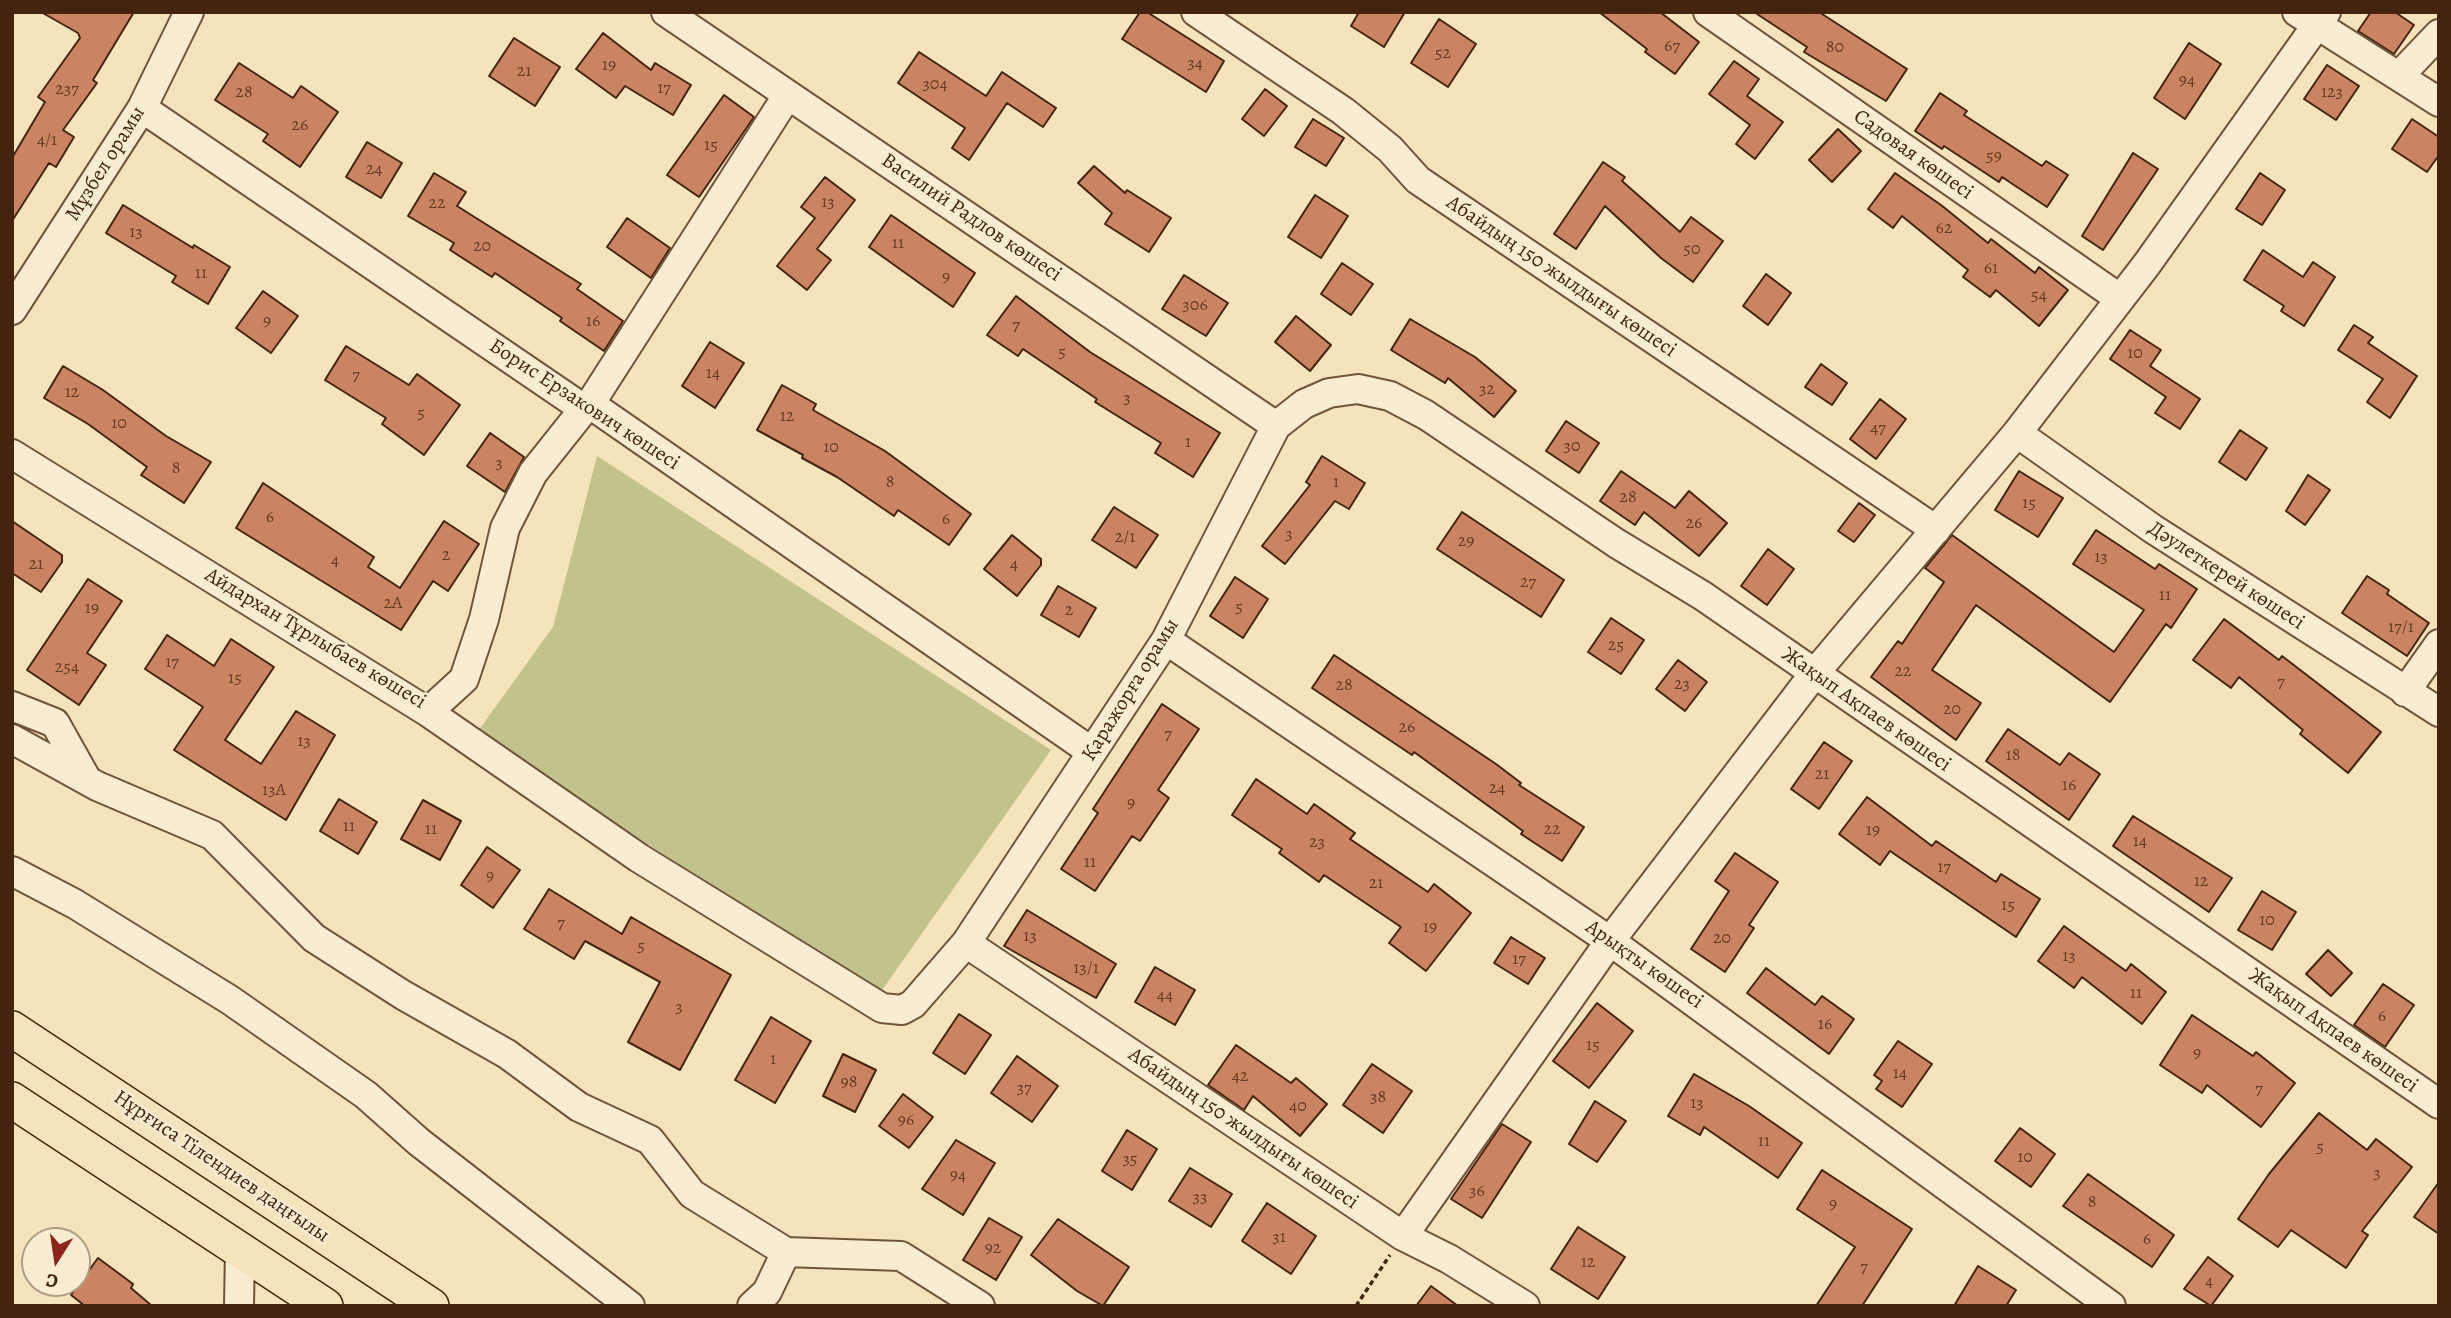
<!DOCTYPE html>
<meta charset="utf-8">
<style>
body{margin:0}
#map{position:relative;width:2451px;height:1318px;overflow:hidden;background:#f5e3bb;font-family:Alegreya,serif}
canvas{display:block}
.frame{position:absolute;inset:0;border:14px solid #44240f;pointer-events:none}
.north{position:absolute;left:21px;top:1227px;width:70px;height:70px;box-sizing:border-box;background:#f8edd3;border:2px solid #b09d85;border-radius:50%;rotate:192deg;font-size:19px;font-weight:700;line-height:28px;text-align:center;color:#44240f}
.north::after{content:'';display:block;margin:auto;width:24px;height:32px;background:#8f2418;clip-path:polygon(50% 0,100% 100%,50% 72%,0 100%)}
</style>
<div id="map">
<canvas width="2451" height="1318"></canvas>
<div class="frame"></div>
<div class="north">С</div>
</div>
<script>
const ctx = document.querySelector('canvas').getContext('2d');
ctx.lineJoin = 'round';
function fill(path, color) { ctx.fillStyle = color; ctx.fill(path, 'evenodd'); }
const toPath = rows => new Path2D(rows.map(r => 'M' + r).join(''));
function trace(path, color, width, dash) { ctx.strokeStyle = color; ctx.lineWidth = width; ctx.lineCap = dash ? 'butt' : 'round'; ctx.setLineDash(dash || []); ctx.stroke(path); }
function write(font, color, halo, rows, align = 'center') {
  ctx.font = font + ' Alegreya,serif'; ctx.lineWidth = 5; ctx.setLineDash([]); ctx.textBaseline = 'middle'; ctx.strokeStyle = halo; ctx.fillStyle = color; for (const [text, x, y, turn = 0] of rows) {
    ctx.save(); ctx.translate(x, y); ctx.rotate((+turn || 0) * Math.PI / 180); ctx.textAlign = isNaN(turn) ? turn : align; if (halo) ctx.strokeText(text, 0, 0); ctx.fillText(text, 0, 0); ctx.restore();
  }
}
const green = toPath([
 [597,456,1051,750,880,993,476,734,553,627]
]);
const building = toPath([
 [41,12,134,12,93,80,97,83,63,130,74,137,56,167,49,163,12,221,12,158,45,102,38,97,80,38,78,33,41,12],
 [1140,12,1147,12,1224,61,1206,92,1122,39,1140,12],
 [1359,12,1405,12,1384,47,1351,26,1359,12],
 [1599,12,1660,12,1699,42,1675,74,1645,52,1647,49,1599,12],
 [1754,12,1819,12,1907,69,1886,101,1804,52,1807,47,1754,12],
 [2371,12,2395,12,2414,25,2394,54,2358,31,2371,12],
 [1439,19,1476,44,1448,87,1411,63,1439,19],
 [603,33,651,70,655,63,691,85,673,115,625,86,616,98,576,69,603,33],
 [514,38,560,67,535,106,489,76,514,38],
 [2189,43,2221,64,2185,119,2154,98,2189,43],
 [919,52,986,96,1002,72,1056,108,1043,127,1007,103,969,160,952,148,965,128,898,83,919,52],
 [1734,61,1759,79,1747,96,1783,122,1755,159,1736,144,1750,125,1709,94,1734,61],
 [239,63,293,98,301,86,338,112,300,167,263,141,268,134,215,100,239,63],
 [2327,65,2359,86,2336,120,2304,99,2327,65],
 [1265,89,1287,106,1264,136,1242,119,1265,89],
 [1940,93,1967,111,1964,115,2042,166,2046,161,2068,175,2047,207,2002,177,1999,182,1944,146,1942,149,1915,131,1940,93],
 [724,95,754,117,699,197,667,175,724,95],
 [1313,119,1344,138,1326,166,1295,147,1313,119],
 [2412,119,2439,137,2439,155,2427,172,2392,149,2412,119],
 [1838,129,1861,151,1832,182,1809,160,1838,129],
 [367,142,402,163,381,198,346,177,367,142],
 [2133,153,2158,169,2103,250,2082,236,2133,153],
 [1603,162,1625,177,1622,181,1680,232,1691,217,1723,241,1693,282,1661,258,1605,206,1576,249,1554,234,1603,162],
 [1094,166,1125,193,1127,190,1171,218,1149,252,1105,224,1112,213,1078,183,1094,166],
 [434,173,466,192,457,206,581,284,577,289,623,321,604,351,560,321,562,318,495,273,492,277,450,250,454,243,408,216,434,173],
 [1895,173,1941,205,1988,243,1991,239,2035,273,2039,267,2068,290,2039,326,1996,290,1990,297,1963,277,1968,270,1902,216,1893,228,1868,209,1895,173],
 [2260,173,2285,190,2262,225,2236,209,2260,173],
 [825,177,855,200,817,249,831,260,807,290,777,266,815,218,801,207,825,177],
 [1315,195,1348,216,1321,258,1288,237,1315,195],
 [123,205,193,248,194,245,230,267,208,304,172,282,176,276,106,233,123,205],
 [891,215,975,273,953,307,869,247,891,215],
 [627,218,670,248,651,278,607,247,627,218],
 [2263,250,2303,277,2313,262,2335,277,2304,326,2281,311,2284,306,2244,280,2263,250],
 [1342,263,1373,284,1351,315,1321,294,1342,263],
 [1766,274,1791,293,1768,325,1743,306,1766,274],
 [1184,275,1228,303,1206,336,1162,309,1184,275],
 [263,291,298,316,271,353,236,328,263,291],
 [1016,296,1090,352,1220,433,1193,477,1155,453,1161,443,1095,402,1097,399,1023,349,1018,356,987,335,1016,296],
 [1296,316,1331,345,1310,371,1275,342,1296,316],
 [1410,319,1475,357,1516,391,1494,417,1448,378,1445,383,1391,350,1410,319],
 [2354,325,2373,337,2368,343,2417,376,2390,418,2367,402,2383,379,2338,350,2354,325],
 [2130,330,2161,350,2150,366,2200,399,2180,429,2155,413,2166,397,2110,359,2130,330],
 [710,342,744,363,715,408,682,386,710,342],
 [346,346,409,385,417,374,460,405,424,455,382,424,386,418,325,380,346,346],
 [1821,364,1847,383,1832,405,1805,387,1821,364],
 [63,366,103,390,166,436,211,462,184,503,141,475,147,467,88,424,44,398,63,366],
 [782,385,816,404,813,410,885,451,971,514,949,545,898,510,894,516,837,477,802,458,803,455,757,430,782,385],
 [1880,399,1906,419,1876,459,1850,439,1880,399],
 [1566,421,1599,443,1579,473,1546,451,1566,421],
 [2240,430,2267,448,2246,480,2219,462,2240,430],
 [490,433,524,457,505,492,467,466,490,433],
 [1322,456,1365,483,1349,509,1335,501,1285,564,1262,546,1310,485,1306,482,1322,456],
 [1621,471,1675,508,1689,491,1727,523,1699,556,1644,512,1635,525,1600,501,1621,471],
 [2019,471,2063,498,2038,537,1995,510,2019,471],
 [2308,475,2330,490,2305,525,2286,511,2308,475],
 [263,483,374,557,368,567,400,588,444,521,479,544,448,591,433,581,401,630,236,528,263,483],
 [1859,503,1875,515,1854,542,1838,531,1859,503],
 [1114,507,1158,535,1136,568,1092,540,1114,507],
 [1462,512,1564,580,1541,617,1437,549,1462,512],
 [12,521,62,555,62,562,41,592,12,573,12,521],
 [2096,530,2155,569,2159,564,2197,589,2171,628,2166,624,2110,702,1976,605,1932,670,1981,703,1956,740,1871,677,1898,641,1902,644,1944,582,1925,568,1952,535,2114,652,2144,610,2073,564,2096,530],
 [1012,535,1041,559,1041,565,1017,596,984,569,1012,535],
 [1768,549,1794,569,1767,605,1741,586,1768,549],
 [2367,576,2389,590,2387,594,2429,623,2407,656,2342,613,2367,576],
 [1235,577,1268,599,1243,638,1210,616,1235,577],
 [88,579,122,601,87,653,106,665,79,705,27,670,88,579],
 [1058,586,1096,608,1079,637,1041,615,1058,586],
 [1611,618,1644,640,1621,674,1588,652,1611,618],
 [2224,619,2279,660,2282,656,2381,732,2348,773,2300,734,2303,730,2239,677,2231,688,2193,660,2224,619],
 [167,635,214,666,231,639,274,667,225,740,261,764,296,711,335,735,286,820,174,750,203,707,145,669,167,635],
 [1334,655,1496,764,1521,783,1519,785,1584,827,1562,861,1521,834,1523,831,1414,752,1412,755,1312,688,1334,655],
 [1678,660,1707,682,1685,711,1656,689,1678,660],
 [1162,704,1199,729,1158,790,1169,798,1140,841,1132,836,1095,891,1061,869,1098,813,1093,809,1162,704],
 [2008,729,2060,765,2069,753,2100,774,2069,820,1986,761,2008,729],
 [1824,742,1852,761,1819,809,1791,789,1824,742],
 [1256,779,1307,814,1314,804,1355,833,1350,839,1428,892,1434,884,1471,913,1426,971,1389,943,1401,927,1324,875,1319,882,1279,853,1282,849,1232,815,1256,779],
 [1867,797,1932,846,1936,841,1996,882,2001,874,2040,899,2016,937,1890,851,1880,865,1839,834,1867,797],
 [339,799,377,822,358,854,320,831,339,799],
 [423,800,461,821,440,860,401,839,423,800],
 [2133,816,2232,878,2209,912,2113,846,2133,816],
 [487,847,520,870,493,908,461,885,487,847],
 [1735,853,1778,882,1749,925,1754,928,1725,972,1691,949,1729,891,1715,881,1735,853],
 [549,889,622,934,631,917,731,975,680,1070,628,1042,660,982,585,941,574,959,524,929,549,889],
 [2262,891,2296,912,2272,950,2238,930,2262,891],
 [1027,910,1116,964,1096,998,1004,946,1027,910],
 [2064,926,2126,971,2131,964,2166,992,2142,1024,2082,977,2074,988,2038,961,2064,926],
 [1511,937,1545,958,1528,984,1494,963,1511,937],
 [2328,950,2352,973,2331,996,2306,974,2328,950],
 [1155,967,1195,990,1175,1025,1135,1002,1155,967],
 [1766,968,1815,1005,1822,996,1854,1019,1829,1054,1747,993,1766,968],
 [2383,984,2414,1005,2385,1047,2354,1025,2383,984],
 [1597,1003,1633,1031,1589,1088,1553,1061,1597,1003],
 [959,1014,991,1035,965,1074,933,1053,959,1014],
 [2192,1015,2253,1056,2256,1052,2295,1083,2261,1127,2207,1085,2202,1093,2160,1065,2192,1015],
 [771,1017,811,1041,775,1103,735,1080,771,1017],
 [1898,1041,1932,1064,1902,1107,1876,1089,1882,1081,1874,1075,1898,1041],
 [1236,1045,1291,1083,1296,1078,1327,1104,1300,1136,1253,1096,1244,1110,1208,1085,1236,1045],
 [843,1054,876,1070,855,1112,823,1096,843,1054],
 [1017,1056,1058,1086,1032,1122,991,1093,1017,1056],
 [1372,1064,1412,1091,1383,1133,1343,1105,1372,1064],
 [1694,1074,1749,1106,1802,1143,1778,1178,1704,1127,1700,1135,1668,1116,1694,1074],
 [903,1094,933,1117,909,1148,879,1126,903,1094],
 [1595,1101,1626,1121,1597,1162,1569,1144,1595,1101],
 [2319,1113,2367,1150,2376,1139,2412,1167,2362,1231,2368,1235,2346,1268,2291,1230,2278,1247,2238,1219,2269,1174,2319,1113],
 [1502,1124,1531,1142,1482,1218,1451,1199,1502,1124],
 [2020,1128,2055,1154,2031,1187,1995,1161,2020,1128],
 [1127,1130,1157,1149,1132,1190,1102,1171,1127,1130],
 [956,1140,995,1163,963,1215,922,1189,956,1140],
 [1190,1168,1232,1194,1211,1227,1169,1201,1190,1168],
 [1822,1170,1912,1229,1862,1306,1816,1306,1855,1247,1797,1209,1822,1170],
 [2088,1174,2174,1235,2152,1267,2063,1206,2088,1174],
 [2439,1182,2439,1234,2414,1217,2439,1182],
 [1267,1203,1316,1236,1291,1274,1242,1241,1267,1203],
 [989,1218,1022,1237,996,1280,963,1260,989,1218],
 [1058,1219,1129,1267,1103,1306,1077,1291,1031,1255,1058,1219],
 [1578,1227,1625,1257,1598,1299,1551,1269,1578,1227],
 [2208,1257,2233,1276,2211,1306,2184,1289,2208,1257],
 [98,1258,133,1284,131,1288,152,1306,85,1306,71,1295,98,1258],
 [1978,1266,2016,1290,2006,1306,1954,1306,1978,1266],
 [1431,1286,1458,1306,1416,1306,1431,1286]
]);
const path = toPath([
 [1356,1306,1390,1255]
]);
const minor = toPath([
 [666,12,1276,426],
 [1196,12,1343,111,1390,149,1418,180,1936,530],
 [1708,12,2119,298],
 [2297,12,2439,102],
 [2399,76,2439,34],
 [142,108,584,409,590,404,1092,752],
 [12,310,142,108,189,12],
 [590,404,787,96],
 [2017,433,2153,529,2439,712],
 [12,454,428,712,464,679,484,619,505,528,533,473,584,409],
 [1166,640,1610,941,2111,1306],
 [2405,692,2439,644],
 [12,706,55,723,87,780],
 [428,712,639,858,882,1008,902,1010,913,1004,966,943,1166,640,1276,426,1304,404,1329,393,1358,389,1390,396,1426,415,1616,543,1703,596,2439,1104],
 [12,739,97,786,212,835,314,938,403,995,507,1054,579,1107,650,1140,692,1194,786,1252,901,1256,980,1306],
 [12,871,75,904,230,1000,366,1095,419,1142,630,1306],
 [966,943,1403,1236,1449,1259,1525,1306],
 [1403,1236,1610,941,1814,674,2017,433,2147,264,2326,12],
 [239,1306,240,1250],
 [752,1306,767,1292,786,1252]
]);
const major = toPath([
 [12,1029,431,1306],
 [12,1100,325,1306]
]);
const numberNames = [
 ["67",1672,47],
 ["80",1835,48],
 ["52",1443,54],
 ["34",1195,64],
 ["19",609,66],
 ["21",524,72],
 ["94",2187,81],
 ["304",935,85],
 ["17",664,89],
 ["237",67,90],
 ["28",244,93],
 ["123",2332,93],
 ["26",300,126],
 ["4/1",47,141],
 ["15",711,146],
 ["59",1994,157],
 ["24",374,170],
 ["13",828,203],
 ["22",437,204],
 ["62",1944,229],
 ["13",136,233],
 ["11",898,244],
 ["20",482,247],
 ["50",1692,250],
 ["61",1991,269],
 ["11",201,274],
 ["9",946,278],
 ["54",2039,296],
 ["306",1195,306],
 ["9",267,322],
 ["16",593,322],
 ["7",1016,326],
 ["5",1062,353],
 ["10",2135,354],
 ["14",713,374],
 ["7",356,376],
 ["32",1487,390],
 ["12",72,393],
 ["3",1127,399],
 ["5",421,414],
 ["12",787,417],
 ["10",119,424],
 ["47",1878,429],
 ["1",1188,443],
 ["30",1572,447],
 ["10",831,448],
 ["3",499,464],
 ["8",176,469],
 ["8",890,483],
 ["1",1336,483],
 ["28",1628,498],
 ["15",2029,504],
 ["6",270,518],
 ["6",946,520],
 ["26",1694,524],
 ["3",1289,535],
 ["2/1",1125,538],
 ["29",1466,542],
 ["2",446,556],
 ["13",2101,558],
 ["4",335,561],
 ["21",36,565],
 ["4",1014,565],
 ["27",1528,583],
 ["11",2165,596],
 ["2А",393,604],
 ["5",1239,608],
 ["19",92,609],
 ["2",1069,611],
 ["17/1",2401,628],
 ["25",1616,646],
 ["17",172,663],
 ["254",67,668],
 ["22",1903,672],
 ["15",235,679],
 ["7",2281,683],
 ["23",1682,685],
 ["28",1344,686],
 ["20",1952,710],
 ["26",1407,728],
 ["7",1168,735],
 ["13",304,742],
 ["18",2013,756],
 ["21",1822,775],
 ["16",2069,786],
 ["24",1497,789],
 ["13А",274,791],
 ["9",1131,804],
 ["11",349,827],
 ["11",431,830],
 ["22",1552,830],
 ["19",1873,831],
 ["14",2140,842],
 ["23",1317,843],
 ["11",1090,863],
 ["17",1944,868],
 ["9",490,877],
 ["12",2201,882],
 ["21",1376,884],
 ["15",2008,906],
 ["10",2267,921],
 ["7",561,924],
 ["19",1430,928],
 ["13",1030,937],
 ["20",1722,939],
 ["5",641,947],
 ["13",2069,957],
 ["17",1519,960],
 ["13/1",1086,969],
 ["11",2136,994],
 ["44",1165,996],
 ["3",679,1008],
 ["6",2382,1017],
 ["16",1825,1025],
 ["15",1593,1046],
 ["9",2197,1054],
 ["1",773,1060],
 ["14",1900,1074],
 ["42",1240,1077],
 ["98",849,1083],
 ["37",1024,1089],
 ["7",2259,1090],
 ["38",1378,1098],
 ["13",1697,1104],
 ["40",1298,1107],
 ["96",906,1121],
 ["11",1764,1142],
 ["5",2320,1148],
 ["10",2025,1158],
 ["35",1130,1160],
 ["3",2377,1174],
 ["94",958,1176],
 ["36",1477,1192],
 ["33",1200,1198],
 ["8",2092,1203],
 ["9",1833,1205],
 ["31",1279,1238],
 ["6",2147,1240],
 ["92",993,1249],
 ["12",1588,1263],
 ["7",1864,1268],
 ["4",2209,1282]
];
const streetNames = [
 ["Садовая көшесі",1913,155,35],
 ["Мұзбел орамы",106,164,-58],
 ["Василий Радлов көшесі",971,218,34],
 ["Абайдың 150 жылдығы көшесі",1561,277,34],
 ["Борис Ерзакович көшесі",584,405,33],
 ["Дәулеткерей көшесі",2226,576,33],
 ["Айдархан Тұрлыбаев көшесі",315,639,31],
 ["Қаражорға орамы",1131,690,-58],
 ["Жақып Ақпаев көшесі",1866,710,35],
 ["Арықты көшесі",1644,965,35],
 ["Жақып Ақпаев көшесі",2333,1031,35],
 ["Абайдың 150 жылдығы көшесі",1243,1129,34],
 ["Нұрғиса Тілендиев даңғылы",221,1167,34]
];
fill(green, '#c2c28c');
fill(building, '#cb8462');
trace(building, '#44240f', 2);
trace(minor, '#70543a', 32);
trace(major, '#44240f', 38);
trace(path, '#44240f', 3.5, [5, 3.5]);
trace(minor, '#f8edd3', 28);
trace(major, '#f5e3bb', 35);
write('18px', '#663c24', null, numberNames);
write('21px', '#44240f', '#f8edd3', streetNames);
</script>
